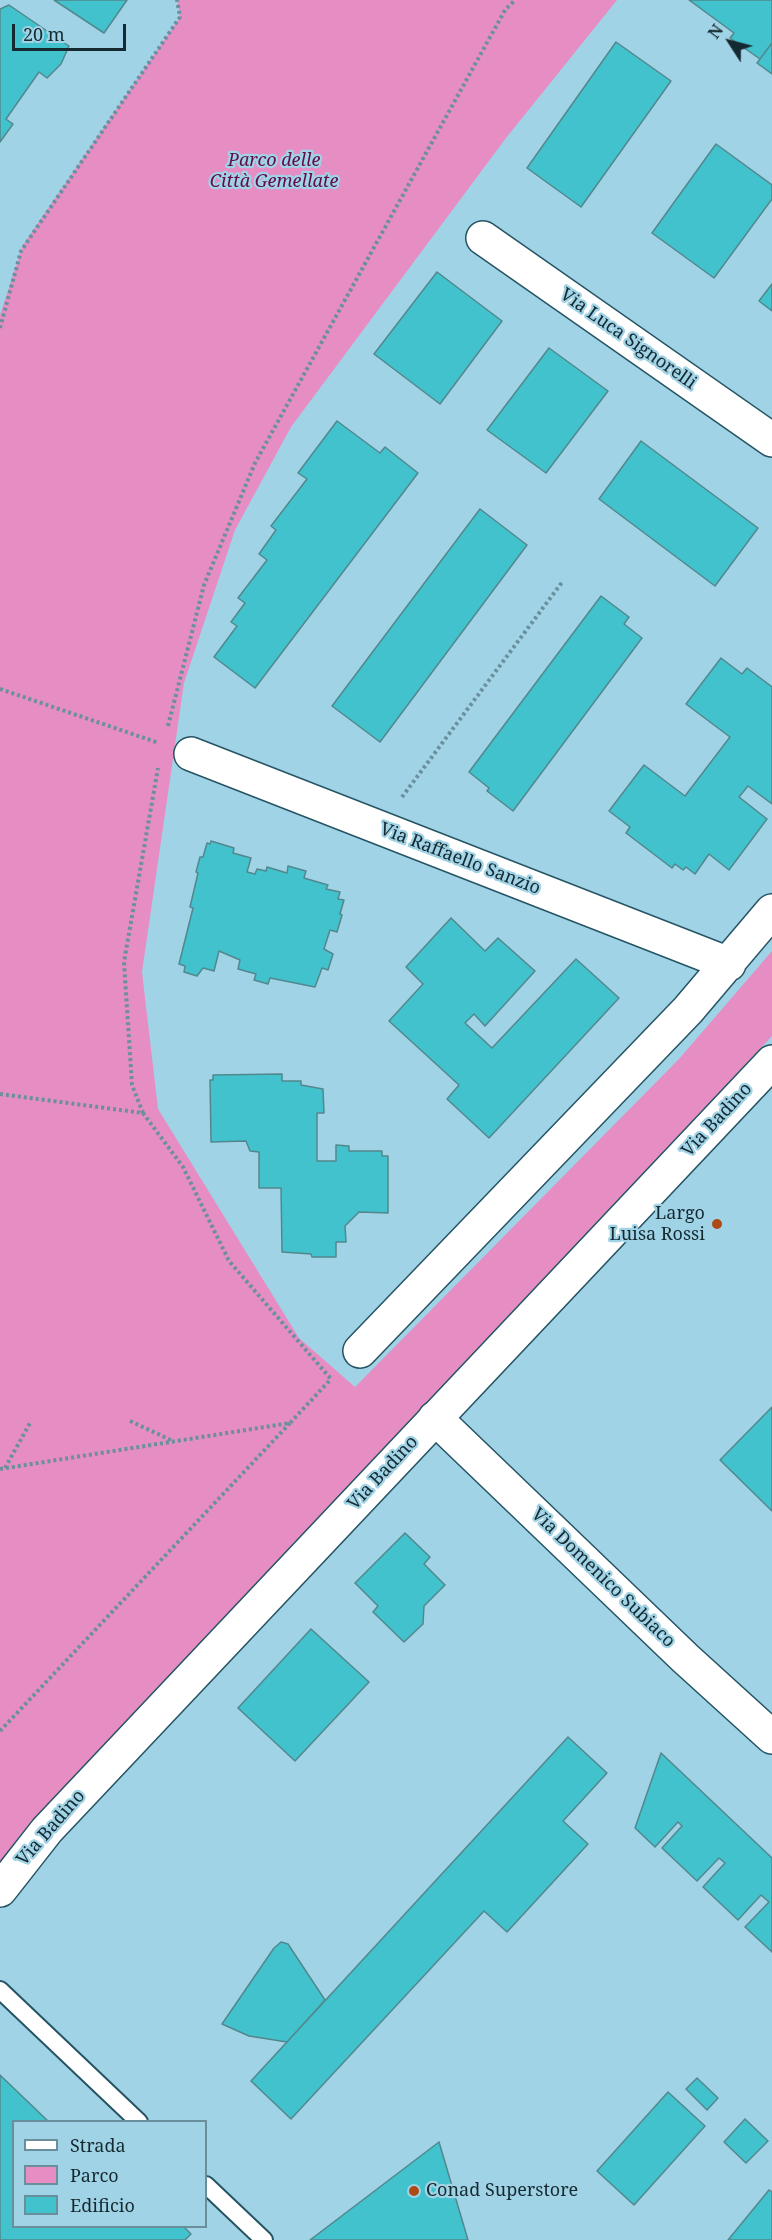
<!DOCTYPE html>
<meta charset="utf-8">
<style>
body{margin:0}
#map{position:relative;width:772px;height:2240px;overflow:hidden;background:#a1d3e6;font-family:"Noto Serif",serif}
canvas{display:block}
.legend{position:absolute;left:12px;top:2120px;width:195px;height:108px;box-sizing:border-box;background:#a1d3e6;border:2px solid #698f9d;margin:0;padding:8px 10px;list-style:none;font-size:18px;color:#152930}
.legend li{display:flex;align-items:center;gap:12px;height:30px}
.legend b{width:30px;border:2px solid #698f9d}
.north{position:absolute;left:700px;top:12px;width:60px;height:60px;-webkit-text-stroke:4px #a1d3e6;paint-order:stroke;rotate:306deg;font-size:16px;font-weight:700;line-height:24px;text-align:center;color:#152930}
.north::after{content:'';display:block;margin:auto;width:21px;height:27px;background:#152930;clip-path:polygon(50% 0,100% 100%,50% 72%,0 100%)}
.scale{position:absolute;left:12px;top:24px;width:114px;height:27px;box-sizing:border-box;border:3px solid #152930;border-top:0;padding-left:8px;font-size:18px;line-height:21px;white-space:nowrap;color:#152930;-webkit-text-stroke:4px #a1d3e6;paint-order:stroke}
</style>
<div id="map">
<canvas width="772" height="2240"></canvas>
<ul class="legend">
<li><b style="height:8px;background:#fff"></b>Strada</li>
<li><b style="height:16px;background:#e68dc3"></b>Parco</li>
<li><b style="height:16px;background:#41c2cd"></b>Edificio</li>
</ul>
<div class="north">N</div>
<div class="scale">20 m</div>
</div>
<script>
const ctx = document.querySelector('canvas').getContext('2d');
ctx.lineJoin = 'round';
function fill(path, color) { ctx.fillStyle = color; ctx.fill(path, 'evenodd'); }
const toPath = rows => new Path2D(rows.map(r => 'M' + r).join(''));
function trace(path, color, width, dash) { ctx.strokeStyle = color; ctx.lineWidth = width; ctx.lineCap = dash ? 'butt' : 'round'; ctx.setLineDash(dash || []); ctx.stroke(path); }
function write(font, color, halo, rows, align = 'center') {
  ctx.font = font + ' "Noto Serif",serif'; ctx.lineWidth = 4.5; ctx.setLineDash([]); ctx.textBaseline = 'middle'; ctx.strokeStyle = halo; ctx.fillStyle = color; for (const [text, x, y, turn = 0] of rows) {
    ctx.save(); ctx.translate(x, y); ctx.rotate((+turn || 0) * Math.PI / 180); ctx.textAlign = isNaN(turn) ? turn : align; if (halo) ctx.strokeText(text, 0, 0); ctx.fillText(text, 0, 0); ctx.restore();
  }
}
const green = toPath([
 [177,0,617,0,506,138,291,427,235,530,184,683,142,972,158,1109,299,1338,355,1387,679,1059,772,951,772,1036,20,1835,0,1862,0,315,23,245,180,17]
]);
const building = toPath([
 [54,0,127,0,104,33,54,0],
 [689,0,772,0,772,43,760,59,730,38,734,33,689,0],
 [9,5,69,46,61,64,47,78,39,72,6,119,13,124,0,142,0,9,9,5],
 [616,42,671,81,581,207,527,168,616,42],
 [772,43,772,74,757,63,772,43],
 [716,144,772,185,772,199,714,278,652,233,716,144],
 [437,272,502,321,440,404,374,354,437,272],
 [772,284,772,311,759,301,772,284],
 [549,348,608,391,546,473,487,430,549,348],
 [337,421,380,453,385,447,418,473,255,688,214,657,237,626,231,622,245,603,238,598,267,560,259,554,276,530,271,526,307,479,298,473,337,421],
 [641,441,758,528,715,586,599,499,641,441],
 [480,509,527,545,380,742,332,706,480,509],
 [601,596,629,617,624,624,642,638,513,811,487,791,489,788,469,772,601,596],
 [721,658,742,674,747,668,772,687,772,804,748,786,739,797,767,819,729,870,709,854,695,874,686,867,683,870,675,864,672,868,626,833,630,827,609,811,644,765,685,796,730,737,686,704,721,658],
 [211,841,234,848,233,853,251,858,247,872,255,874,257,869,266,871,267,867,287,873,288,866,306,871,304,878,328,885,326,889,340,892,338,899,344,900,340,914,342,915,337,932,330,930,324,949,333,954,328,970,322,968,315,987,270,978,268,984,254,980,256,974,238,969,240,960,219,951,214,971,203,968,197,976,184,972,185,966,179,964,193,908,190,907,198,873,196,872,200,857,203,857,207,843,210,844,211,841],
 [451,918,485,951,498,938,535,971,485,1026,474,1014,465,1023,492,1048,576,959,619,998,489,1138,447,1099,459,1085,389,1021,423,984,406,967,451,918],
 [282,1074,282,1081,301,1081,301,1085,323,1089,324,1113,317,1113,317,1161,336,1161,336,1145,349,1146,349,1151,382,1151,382,1156,388,1156,388,1213,359,1212,345,1226,346,1242,336,1242,336,1257,312,1257,311,1254,282,1252,281,1188,259,1188,259,1152,250,1151,246,1141,211,1142,210,1080,213,1080,213,1075,282,1074],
 [772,1407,772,1511,720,1460,772,1407],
 [405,1533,430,1557,424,1564,445,1585,424,1606,423,1624,404,1642,373,1612,378,1606,355,1583,405,1533],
 [311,1629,369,1682,295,1761,238,1708,311,1629],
 [568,1737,607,1773,563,1821,588,1844,507,1932,484,1911,291,2119,251,2081,568,1737],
 [661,1753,772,1858,772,1952,745,1927,769,1902,761,1895,738,1920,703,1887,725,1863,719,1858,697,1881,662,1848,682,1826,678,1822,655,1847,635,1828,661,1753],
 [281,1942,288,1944,325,2000,287,2042,249,2036,222,2024,274,1948,281,1942],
 [0,2075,49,2122,14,2122,14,2226,183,2226,191,2234,185,2240,0,2240,0,2075],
 [697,2078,718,2098,707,2110,686,2089,697,2078],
 [668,2092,705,2126,634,2205,597,2171,668,2092],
 [745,2119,768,2141,746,2163,724,2142,745,2119],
 [439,2142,468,2240,310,2240,439,2142],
 [769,2190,772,2192,772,2240,728,2240,769,2190]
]);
const path = toPath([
 [0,328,21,251,180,17,177,0],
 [0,689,159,743],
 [168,726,204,585,255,463,505,10,515,0],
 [402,797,563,581],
 [0,1094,143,1113,183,1167,229,1261,331,1379],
 [143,1113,132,1085,124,962,158,768],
 [130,1421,173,1441],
 [5,1468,30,1423],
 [0,1469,290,1423,331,1379],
 [0,1731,290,1423]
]);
const lane = toPath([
 [0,1990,139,2122],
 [206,2185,264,2240]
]);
const street = toPath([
 [483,238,772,440],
 [191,754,729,964],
 [360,1351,688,1010,772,911],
 [435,1418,685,1658,772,1737]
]);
const secondary = toPath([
 [0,1890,47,1830,772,1062]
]);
const markers = [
 [717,1224,6,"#ae4a17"],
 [414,2191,6,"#ae4a17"]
];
const parkNames = [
 ["Parco delle",274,161],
 ["Città Gemellate",274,182]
];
const streetNames = [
 ["Via Luca Signorelli",628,339,35],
 ["Via Raffaello Sanzio",460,859,21],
 ["Via Badino",717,1120,-47],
 ["Via Badino",383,1473,-47],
 ["Via Domenico Subiaco",603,1578,44],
 ["Via Badino",51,1828,-49]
];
const poiNames = [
 ["Largo",705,1214],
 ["Luisa Rossi",705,1235],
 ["Conad Superstore",426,2191,"left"]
];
fill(green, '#e68dc3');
fill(building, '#41c2cd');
trace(building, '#52888d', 1.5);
trace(lane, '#255464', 20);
trace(street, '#255464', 36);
trace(secondary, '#255464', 36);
trace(path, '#6a909e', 4, [3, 3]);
trace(lane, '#fff', 16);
trace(street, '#fff', 33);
trace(secondary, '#fff', 33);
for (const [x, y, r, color] of markers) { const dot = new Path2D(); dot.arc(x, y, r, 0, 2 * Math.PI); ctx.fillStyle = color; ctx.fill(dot); trace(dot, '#a1d3e6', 2); }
write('italic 18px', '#630c4a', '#a1d3e6', parkNames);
write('18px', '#152930', '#a1d3e6', streetNames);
write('18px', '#152930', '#a1d3e6', poiNames, 'right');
</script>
